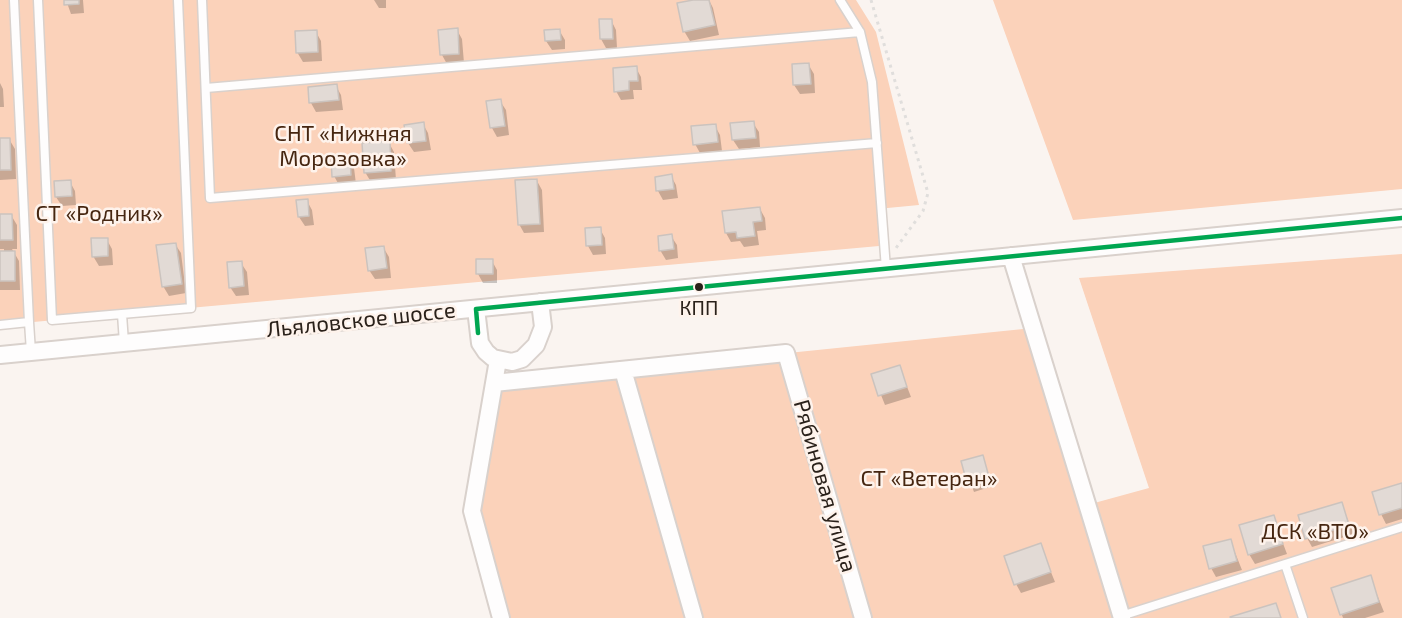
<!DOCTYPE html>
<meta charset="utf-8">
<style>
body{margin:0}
canvas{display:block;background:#faf4f0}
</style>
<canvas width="1402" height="618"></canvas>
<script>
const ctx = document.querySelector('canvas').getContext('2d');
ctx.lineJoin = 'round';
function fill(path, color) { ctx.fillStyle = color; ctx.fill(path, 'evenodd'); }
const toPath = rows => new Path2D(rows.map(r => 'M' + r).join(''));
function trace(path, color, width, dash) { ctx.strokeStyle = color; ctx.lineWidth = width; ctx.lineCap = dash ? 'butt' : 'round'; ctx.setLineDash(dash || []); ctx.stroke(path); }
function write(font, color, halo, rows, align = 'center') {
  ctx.font = font + ' "Exo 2",sans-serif'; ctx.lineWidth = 5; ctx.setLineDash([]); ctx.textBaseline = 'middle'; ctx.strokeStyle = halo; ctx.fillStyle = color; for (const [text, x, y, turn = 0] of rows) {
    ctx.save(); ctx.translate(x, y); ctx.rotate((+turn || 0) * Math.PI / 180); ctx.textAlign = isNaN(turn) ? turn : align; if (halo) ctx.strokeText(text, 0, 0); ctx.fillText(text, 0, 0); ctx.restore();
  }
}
const green = toPath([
 [0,0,856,0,876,32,919,205,877,209,879,246,0,325],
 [993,0,1402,0,1402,189,1073,220],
 [1402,254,1402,618,501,618,472,511,494,383,1033,328,1087,505,1149,488,1079,278]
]);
const shadow = toPath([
 [66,0,83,0,84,13,71,14],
 [374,0,386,0,386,8,379,8],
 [700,0,709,0,713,8,719,35,690,41,684,31],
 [611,20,616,30,617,48,606,48,601,39],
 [457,30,462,39,464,63,447,64,442,55],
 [559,30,565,40,565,49,552,50,546,41],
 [316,32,321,41,322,61,303,62,297,52],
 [808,64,814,74,815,93,800,94,794,85],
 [636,68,641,77,642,90,633,90,634,99,621,100,616,91],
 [0,83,3,89,4,107,0,107],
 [336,86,341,95,343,110,316,112,311,103,309,88],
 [500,101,506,110,509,135,497,137,492,128,488,102],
 [753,123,759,132,760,147,739,149,733,140,732,125],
 [423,124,428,133,431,150,414,152,408,143,406,126],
 [715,126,720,135,722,151,700,153,695,144],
 [9,139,15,149,16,179,0,180,0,140],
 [389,143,394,152,396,180,371,182,365,172],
 [349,159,354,168,356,184,339,185,334,176],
 [671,176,676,185,678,198,663,200,658,191],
 [537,181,542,190,544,232,524,233,519,224],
 [70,182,75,191,76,205,62,206,56,197],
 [298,201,307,201,312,210,314,225,305,226,299,217],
 [760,209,765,218,766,230,757,231,759,245,744,247,740,241,731,242,726,233],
 [11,215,17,225,17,249,12,249,19,261,20,290,0,290,0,252,4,252,4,249,0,249,0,216],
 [587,229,600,229,605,238,606,254,593,255,588,246],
 [671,236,677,245,678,258,666,260,660,250],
 [107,240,112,249,113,265,99,266,93,256],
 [175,244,181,253,186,293,169,296,163,286],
 [383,247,389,257,391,278,375,279,369,270],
 [478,261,492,261,497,270,497,283,483,283,478,274],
 [241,263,247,272,249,295,236,296,230,287],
 [899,366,911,397,885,405,873,375],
 [982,457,993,486,974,492,963,462],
 [1402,485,1402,519,1386,524,1381,514],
 [1341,504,1354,534,1312,547,1307,538],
 [1273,517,1287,554,1255,564,1249,554],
 [1230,540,1242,570,1216,577,1211,568],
 [1040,545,1055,582,1021,593,1016,584],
 [1370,577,1384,612,1365,618,1343,618,1333,589]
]);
const building = toPath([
 [64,0,79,0,79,4,64,5,64,0],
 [693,0,709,0,715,25,683,32,677,3,693,0],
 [599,19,612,19,613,39,600,39,599,19],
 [458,28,459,54,440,55,438,30,458,28],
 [560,29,561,40,545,41,544,30,560,29],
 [317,30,318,52,296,53,295,31,317,30],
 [809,63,811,84,793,85,792,64,809,63],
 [637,66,638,81,629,81,629,90,614,92,613,68,637,66],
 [337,84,339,100,309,103,308,87,337,84],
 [501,99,505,126,490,128,486,101,501,99],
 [754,121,756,138,732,140,730,123,754,121],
 [424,122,426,141,407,143,404,125,424,122],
 [716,124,718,142,693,145,691,126,716,124],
 [0,138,10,138,11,170,0,170,0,138],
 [390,141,391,171,364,173,362,143,390,141],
 [350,158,351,175,332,177,331,159,350,158],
 [672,174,674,189,656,191,655,177,672,174],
 [537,179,540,224,518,225,515,180,537,179],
 [71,180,72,196,55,197,54,181,71,180],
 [308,199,309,216,298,217,296,200,308,199],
 [760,207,762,221,753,222,755,236,737,238,736,232,725,233,722,211,760,207],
 [0,214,12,214,13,240,0,240,0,214],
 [601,227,602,245,586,246,585,228,601,227],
 [672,234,674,249,659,251,658,236,672,234],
 [91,238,108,238,108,256,92,257,91,238],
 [176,243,182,284,162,287,156,245,176,243],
 [384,246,387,268,368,271,365,248,384,246],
 [0,251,15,251,15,281,0,281,0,251],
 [476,259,493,259,493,274,476,274,476,259],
 [242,261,244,286,229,288,227,262,242,261],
 [900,365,907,387,878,396,871,374,900,365],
 [983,455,989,477,967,483,961,461,983,455],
 [1402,483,1402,508,1379,515,1372,492,1402,483],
 [1342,502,1349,525,1305,539,1298,515,1342,502],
 [1274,515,1283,544,1248,555,1239,525,1274,515],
 [1231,539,1237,561,1209,569,1203,546,1231,539],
 [1041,543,1051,572,1014,585,1004,556,1041,543],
 [1371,575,1379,602,1340,615,1331,588,1371,575],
 [1276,603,1281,618,1231,618,1230,617,1276,603]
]);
const path = toPath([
 [871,0,928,193,923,211,896,248]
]);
const lane = toPath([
 [38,0,52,320,191,308,178,0],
 [202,0,210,198,877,143],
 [840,0,860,32,872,82,886,269],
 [206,88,860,32],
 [122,314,124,343],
 [29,322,31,352],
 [0,325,29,322,14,0],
 [1285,564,1303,618],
 [1121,616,1402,527]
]);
const street = toPath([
 [1011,256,1122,618],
 [476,309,480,343,486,352,493,358,512,362,522,359,536,345,543,327,540,302],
 [0,355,1402,218],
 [498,360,472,511,501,618],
 [623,370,694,618],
 [494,383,786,353,863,618]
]);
const bus1 = toPath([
 [478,333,476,309,1402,218]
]);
const markers = [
 [699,287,5,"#2a211a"]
];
const busNames = [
 ["КПП",699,308]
];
const parkNames = [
 ["СНТ «Нижняя",343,134],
 ["Морозовка»",343,159],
 ["СТ «Родник»",99,214],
 ["СТ «Ветеран»",929,479],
 ["ДСК «ВТО»",1315,532]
];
const streetNames = [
 ["Льяловское шоссе",361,320,-6],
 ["Рябиновая улица",825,486,74]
];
fill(green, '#fbd2ba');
fill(shadow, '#0003');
fill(building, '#e2dad5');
trace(building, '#cbc3be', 1.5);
trace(lane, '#d9d1cc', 11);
trace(street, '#d9d1cc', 20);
trace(path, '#e0dedc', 3, [3, 4.5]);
trace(lane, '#fefdfd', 8);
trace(street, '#fefdfd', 16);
trace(bus1, '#00a651', 4.5);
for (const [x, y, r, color] of markers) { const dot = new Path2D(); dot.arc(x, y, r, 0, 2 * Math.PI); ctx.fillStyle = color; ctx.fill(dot); trace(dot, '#fef3ec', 2); }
write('20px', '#2a211a', '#fef3ec', busNames);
write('22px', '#462610', '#fef3ec', parkNames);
write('22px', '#2a211a', '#fef3ec', streetNames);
</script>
